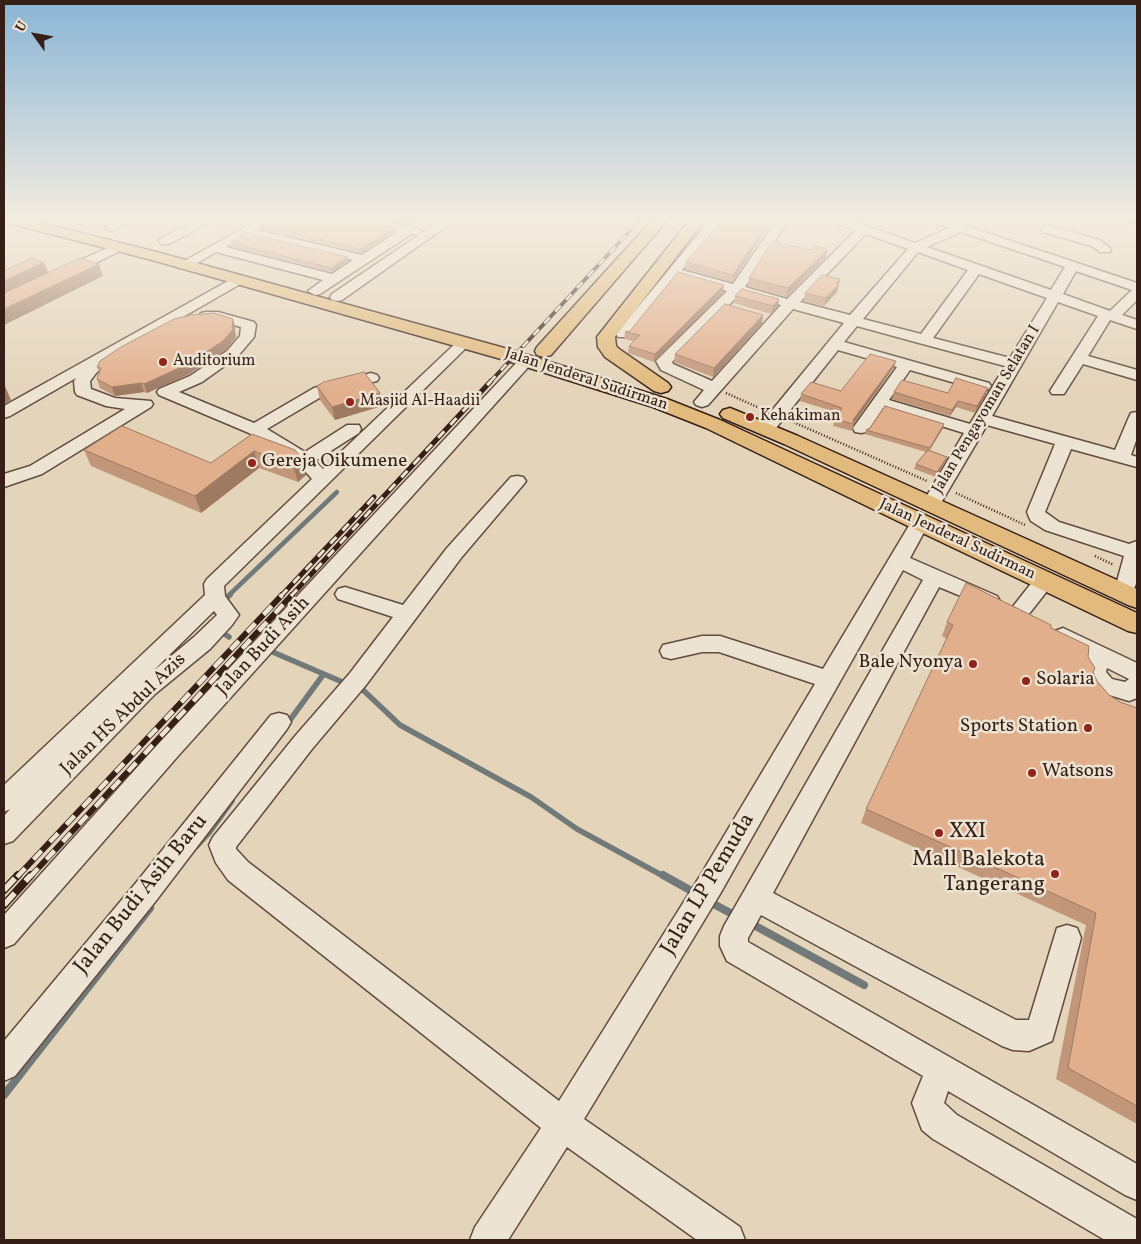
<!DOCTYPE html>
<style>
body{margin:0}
#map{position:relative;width:1141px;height:1244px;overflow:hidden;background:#e4d4ba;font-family:Vollkorn,serif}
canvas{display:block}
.frame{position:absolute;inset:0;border:5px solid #361f17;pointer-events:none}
.north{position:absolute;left:10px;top:10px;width:50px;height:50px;-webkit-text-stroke:4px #ede3d2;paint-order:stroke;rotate:302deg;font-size:14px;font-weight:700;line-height:20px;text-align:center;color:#361f17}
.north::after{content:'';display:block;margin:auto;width:18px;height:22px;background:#361f17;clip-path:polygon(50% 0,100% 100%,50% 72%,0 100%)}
</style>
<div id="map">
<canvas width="1141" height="1244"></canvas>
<div class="frame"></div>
<div class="north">U</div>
</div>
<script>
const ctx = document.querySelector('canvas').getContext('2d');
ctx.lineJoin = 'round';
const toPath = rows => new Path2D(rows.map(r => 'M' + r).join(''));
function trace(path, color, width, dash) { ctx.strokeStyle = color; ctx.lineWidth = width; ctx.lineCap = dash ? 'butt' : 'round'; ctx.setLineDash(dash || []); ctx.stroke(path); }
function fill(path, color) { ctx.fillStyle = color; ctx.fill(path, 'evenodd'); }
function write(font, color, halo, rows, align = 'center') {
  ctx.font = font + ' Vollkorn,serif'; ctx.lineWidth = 5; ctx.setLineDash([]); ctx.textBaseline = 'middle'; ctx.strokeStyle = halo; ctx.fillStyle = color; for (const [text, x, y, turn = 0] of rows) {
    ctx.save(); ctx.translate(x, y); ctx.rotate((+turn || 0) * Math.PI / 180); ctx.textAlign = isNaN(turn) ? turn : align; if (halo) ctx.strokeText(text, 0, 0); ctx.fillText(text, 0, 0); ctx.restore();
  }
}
const streamFar2 = toPath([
 [228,596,337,492]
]);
const streamFar1 = toPath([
 [222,602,230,595],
 [220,631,229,637],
 [268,650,347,684],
 [357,687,362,689,400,725,531,797,577,829,665,877],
 [287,724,323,675],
 [4,815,14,805],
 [196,847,209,833,232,801]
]);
const stream = toPath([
 [663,875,697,894],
 [708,901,736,916],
 [750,923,864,985],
 [4,1095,150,908]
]);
const path = toPath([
 [726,393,764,410],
 [791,421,927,481],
 [956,493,1025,525],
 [1095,556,1114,565]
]);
const minor = toPath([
 [121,218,137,218,114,230,110,231,104,227,121,218],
 [203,218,218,218,169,244,161,244,159,241,161,238,203,218],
 [262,218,276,218,257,230,362,255,398,231,354,221,352,218,372,218,420,229,421,234,444,218,458,218,342,300,337,301,332,300,330,297,332,294,419,235,411,234,320,294,315,295,308,291,323,280,216,252,189,268,179,268,177,265,262,218],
 [248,235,353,260,332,274,226,247,248,235],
 [712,218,724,218,682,270,733,284,778,218,790,218,745,287,787,299,856,230,829,221,827,218,844,218,915,243,949,228,927,221,925,218,942,218,1137,283,1137,300,1122,315,1137,320,1137,329,1110,320,1088,356,1137,370,1137,380,1083,364,1064,394,1052,394,1050,391,1098,316,1058,302,992,416,1115,450,1129,417,1131,413,1137,412,1137,438,1131,455,1137,457,1137,467,1071,449,1045,512,1059,522,1129,544,1137,541,1137,581,1131,597,1124,599,1117,597,1114,592,1124,556,1045,530,1031,521,1029,517,1027,512,1055,444,987,425,938,508,931,510,924,508,922,504,964,433,883,408,867,432,861,433,855,432,853,428,897,367,838,350,772,433,760,433,758,429,760,425,844,323,793,309,708,405,702,407,696,405,694,402,704,390,661,370,656,361,727,291,677,277,628,337,618,337,616,334,618,331,712,218],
 [961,232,1065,267,1051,290,927,247,961,232],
 [866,234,908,249,850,315,800,302,866,234],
 [918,252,968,270,921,334,863,319,918,252],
 [1076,271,1132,290,1110,311,1063,294,1076,271],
 [979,274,1047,298,1010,358,933,338,979,274],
 [740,294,781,305,712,381,673,364,672,362,740,294],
 [857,326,919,343,1005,366,970,424,889,400,910,370,983,391,989,389,991,386,989,383,844,342,857,326],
 [1017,218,1031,218,1025,222,1019,221,1017,218],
 [1123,218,1137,218,1137,223,1125,221,1123,218],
 [1047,225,1100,240,1111,249,1110,252,1100,252,1092,246,1043,232,1041,229,1043,226,1047,225],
 [118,243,124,247,122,250,69,276,64,277,57,273,59,270,118,243],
 [237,276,244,280,242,283,129,348,128,352,97,372,90,381,91,389,115,398,151,401,153,404,151,407,42,474,4,487,4,474,30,466,125,409,106,406,77,395,75,392,74,381,76,378,10,416,4,418,4,406,237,276],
 [206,312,218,312,254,322,256,325,254,337,237,357,202,382,179,392,254,423,314,388,371,373,377,375,379,378,377,381,326,394,267,429,305,452,347,425,359,425,361,429,359,433,315,461,323,469,459,340,469,340,471,343,224,586,225,596,239,615,232,625,210,649,155,694,13,841,4,844,4,816,10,809,4,812,4,785,205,595,204,584,207,579,312,479,299,464,249,433,159,395,157,392,159,389,190,376,227,351,240,336,241,327,217,320,201,319,199,316,201,313,206,312],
 [214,611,217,615,194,637,152,672,214,611],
 [526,356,531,358,534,361,531,364,178,756,14,944,4,948,4,915,160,742,521,358,526,356],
 [517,476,523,477,526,481,523,485,461,558,366,685,312,749,236,847,236,849,248,862,559,1101,700,876,815,684,719,652,702,652,671,659,663,657,660,651,663,645,702,636,720,636,823,669,913,519,920,517,927,519,929,523,910,558,997,596,1000,601,997,606,990,608,939,587,773,893,1016,1020,1029,1020,1057,928,1067,925,1077,928,1081,938,1052,1041,1029,1051,1013,1050,1002,1046,761,915,748,938,748,942,1137,1164,1137,1200,1125,1195,948,1091,944,1103,957,1115,1137,1219,1137,1240,1105,1240,933,1139,922,1130,912,1103,923,1076,727,961,720,946,720,936,724,926,923,580,903,570,720,894,584,1119,740,1227,745,1240,697,1240,567,1147,508,1240,470,1240,475,1227,541,1128,228,880,216,863,209,845,213,837,296,735,350,673,393,617,338,599,335,594,338,589,345,587,403,605,447,548,511,477,517,476],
 [1044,574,1051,576,1054,581,1051,586,1025,619,1018,621,1011,619,1007,614,1011,609,1037,576,1044,574],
 [1063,628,1137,663,1137,698,1129,701,1096,691,1083,674,1088,658,1055,641,1052,636,1055,631,1063,628],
 [1107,668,1129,679,1125,682,1112,679,1106,672,1107,668],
 [279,713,287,715,291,722,287,729,155,902,15,1076,4,1081,4,1041,135,884,271,715,279,713]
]);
const major = toPath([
 [4,218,22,218,164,254,515,351,667,399,720,420,1137,613,1137,633,1128,631,912,528,706,428,653,407,501,359,152,260,4,222,4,218],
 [654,218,669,218,551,355,544,357,537,355,535,351,537,347,654,218],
 [691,218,706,218,615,337,616,346,619,349,668,383,671,387,668,391,661,393,654,391,605,357,598,347,597,337,691,218],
 [730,408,798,436,1137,589,1137,608,1128,605,784,444,723,418,720,414,723,410,730,408]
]);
const railFar3 = toPath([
 [490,382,642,218]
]);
const railFar2 = toPath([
 [281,596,374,497],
 [291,596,491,381]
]);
const railFar1 = toPath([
 [17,877,282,595],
 [30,877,292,595]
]);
const rail = toPath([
 [4,890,18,875],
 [4,905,31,875]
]);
const wall = toPath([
 [379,218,422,218,412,225],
 [723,218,774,218,732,282,685,269,686,262,721,222],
 [353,219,393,232,362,253,262,229,261,225],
 [230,242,348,261,332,272,231,246],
 [826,257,786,297,748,286,749,278],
 [840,279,837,292,824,306,804,301,805,293],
 [724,285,723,292,654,362,628,353,629,346,634,341,624,339,625,332,630,331],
 [735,296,778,306,771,314,734,303],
 [233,319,235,327,235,331,236,337,226,350,189,374,147,393,144,392,115,396,100,388,97,379,99,372,97,367],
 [762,324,713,377,674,362,675,354],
 [896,361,894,367,854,424,852,431,833,426,835,419,839,413,800,401,801,394,841,391],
 [317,386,382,406,335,420,320,400],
 [894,392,948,393,986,394,975,413,956,407,950,416,892,399],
 [943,428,929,450,947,457,945,461,936,477,914,469,916,464,926,452,865,434,866,430],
 [252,434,302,459,306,475,298,482,259,468,201,513,91,466,84,450,211,463],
 [947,622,1051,628,1088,657,1097,681,1109,695,1120,702,1137,708,1137,1124,1056,1079,1086,925,861,823,866,809,947,639,942,636]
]);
const shadedWall = toPath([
 [417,218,422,218,412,225,412,221],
 [771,218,774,218,732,282,733,275],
 [393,228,393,232,362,253,361,249],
 [828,249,826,257,786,297,788,288],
 [348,257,348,261,332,272,331,268],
 [44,262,49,274,4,296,4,281],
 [99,264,103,276,4,325,4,309],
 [840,279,837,292,824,306,826,298],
 [724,285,723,292,654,362,655,354],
 [779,299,778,306,771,314,773,306],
 [763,315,762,324,713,377,714,368],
 [233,319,235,327,235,331,236,337,226,350,189,374,147,393,144,384],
 [896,361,894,367,853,424,853,420],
 [141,383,144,392,115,396,112,387],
 [5,386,11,400,4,404,4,387],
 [988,388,986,394,975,413,977,406],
 [380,393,382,406,335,420,332,407],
 [958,401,956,407,950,416,952,410],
 [944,424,943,428,928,453,930,448],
 [254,451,259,468,201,513,195,496],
 [947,457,945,461,936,477,937,472],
 [302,459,306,475,298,482,293,466]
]);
const building = toPath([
 [273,218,352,218,353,219,393,228,361,249,261,225,273,218],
 [396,218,417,218,412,221,396,218],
 [723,218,771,218,733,275,686,262,721,222,723,218],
 [247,233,348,257,331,268,230,242,247,233],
 [773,241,811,250,815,246,828,249,788,288,749,278,773,241],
 [31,258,44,262,4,281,4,271,31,258],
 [80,258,99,264,4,309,4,293,80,258],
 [678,272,724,285,655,354,629,346,640,335,625,332,630,331,678,272],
 [822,275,840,279,836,283,839,284,826,298,805,293,822,275],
 [742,289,779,299,773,306,735,296,742,289],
 [725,304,763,315,714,368,675,354,725,304],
 [214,313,233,319,232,328,234,328,223,341,186,365,144,384,141,383,112,387,97,379,101,368,97,367,100,361,121,347,174,319,191,315,214,313],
 [870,354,896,361,853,420,854,424,835,419,842,408,801,394,811,382,841,391,870,354],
 [364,372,380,393,332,407,317,386,324,382,364,372],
 [956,378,988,388,977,406,958,401,952,410,894,392,902,380,948,393,956,378],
 [885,406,944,424,930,448,866,430,870,428,885,406],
 [122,426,211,463,252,434,295,450,302,459,293,466,254,451,195,496,84,450,122,426],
 [928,450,947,457,937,472,916,464,928,450],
 [966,583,1051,625,1051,628,1089,646,1088,657,1095,668,1093,672,1097,681,1109,695,1120,702,1137,708,1137,1106,1068,1068,1096,913,866,809,953,625,947,622,966,583]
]);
const markers = [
 [163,362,5,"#8f2418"],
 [350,402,5,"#8f2418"],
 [750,417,5,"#8f2418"],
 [252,463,5,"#8f2418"],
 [973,664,5,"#8f2418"],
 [1026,681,5,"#8f2418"],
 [1088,728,5,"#8f2418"],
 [1032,773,5,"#8f2418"],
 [939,833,5,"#8f2418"],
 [1055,874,5,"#8f2418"]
];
const farPoinames = [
 ["Auditorium",173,362],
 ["Masjid Al-Haadii",360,402],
 ["Kehakiman",760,417]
];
const farStreetnames = [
 ["Jalan Jenderal Sudirman",586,380,18],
 ["Jalan Pengayoman Selatan I",987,410,-59],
 ["Jalan Jenderal Sudirman",957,540,25]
];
const poiNames = [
 ["Gereja Oikumene",262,463],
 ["Bale Nyonya",963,664,"right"],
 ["Solaria",1036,681],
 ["Sports Station",1078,728,"right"],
 ["Watsons",1042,773]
];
const streetNames = [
 ["Jalan Budi Asih",264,647,-47],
 ["Jalan HS Abdul Azis",124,715,-44]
];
const nearPoinames = [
 ["XXI",949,833],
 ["Mall Balekota",1045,861,"right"],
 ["Tangerang",1045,886,"right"]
];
const nearStreetnames = [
 ["Jalan LP Pemuda",709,885,-59],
 ["Jalan Budi Asih Baru",142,895,-51]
];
trace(streamFar2, '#727a79', 4.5);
trace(streamFar1, '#727a79', 5.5);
trace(stream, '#727a79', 8);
trace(minor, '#624c40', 3);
trace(major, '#361f17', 3);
trace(path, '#361f17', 2.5, [1, 2]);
fill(minor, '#ede3d2');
fill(major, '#e2ba7d');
trace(railFar3, '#361f17', 4);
trace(railFar2, '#361f17', 5);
trace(railFar1, '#361f17', 6);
trace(rail, '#361f17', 8);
trace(railFar3, '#ede3d2', 2.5, [8]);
trace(railFar2, '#ede3d2', 3, [9]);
trace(railFar1, '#ede3d2', 4.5, [12]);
trace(rail, '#ede3d2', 5.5, [16]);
fill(wall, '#c29679');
fill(shadedWall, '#9e7a63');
fill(building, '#e2af8d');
trace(building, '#9e7a63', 1);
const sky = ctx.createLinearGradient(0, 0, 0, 392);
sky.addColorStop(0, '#89b5d6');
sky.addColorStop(0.56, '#f3ece0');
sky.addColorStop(1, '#f3ece000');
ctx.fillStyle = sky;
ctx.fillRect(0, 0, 1141, 392);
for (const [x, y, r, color] of markers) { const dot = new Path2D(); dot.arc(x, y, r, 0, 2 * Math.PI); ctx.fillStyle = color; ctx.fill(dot); trace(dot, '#ede3d2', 2); }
write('16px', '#361f17', '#ede3d2', farPoinames, 'left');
write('16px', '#361f17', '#ede3d2', farStreetnames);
write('19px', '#361f17', '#ede3d2', poiNames, 'left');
write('19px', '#361f17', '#ede3d2', streetNames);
write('22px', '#361f17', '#ede3d2', nearPoinames, 'left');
write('22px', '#361f17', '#ede3d2', nearStreetnames);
</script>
